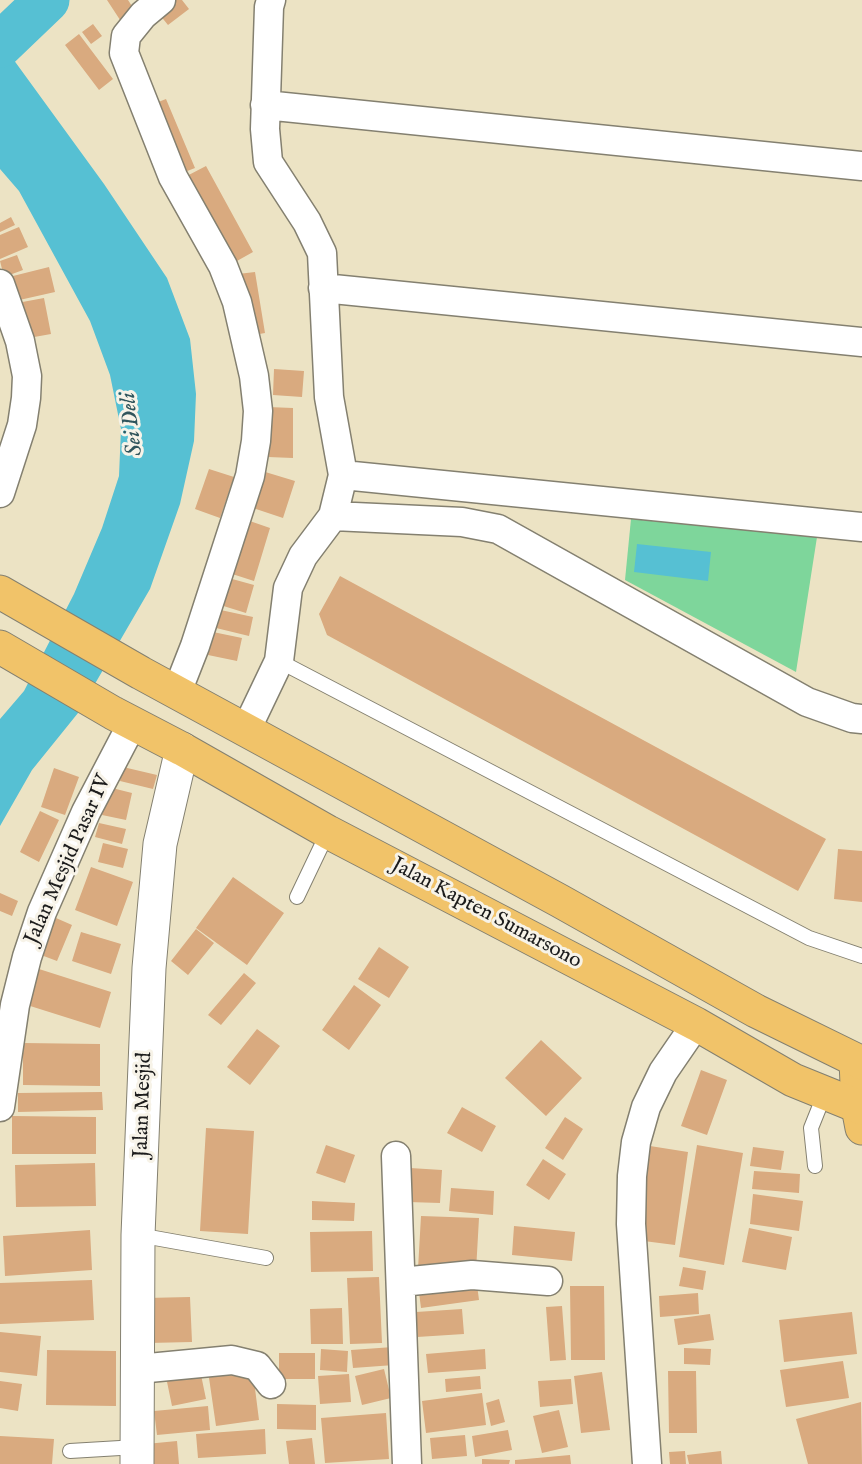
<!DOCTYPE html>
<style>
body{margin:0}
canvas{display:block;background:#ece3c4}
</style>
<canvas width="862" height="1464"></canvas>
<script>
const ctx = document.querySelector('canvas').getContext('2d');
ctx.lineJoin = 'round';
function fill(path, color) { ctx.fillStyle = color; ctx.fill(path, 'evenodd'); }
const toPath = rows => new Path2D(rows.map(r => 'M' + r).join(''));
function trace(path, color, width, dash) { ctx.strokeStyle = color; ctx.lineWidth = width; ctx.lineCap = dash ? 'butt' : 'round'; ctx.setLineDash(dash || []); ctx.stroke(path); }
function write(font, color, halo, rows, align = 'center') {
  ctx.font = font + ' "IM FELL English",serif'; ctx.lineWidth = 6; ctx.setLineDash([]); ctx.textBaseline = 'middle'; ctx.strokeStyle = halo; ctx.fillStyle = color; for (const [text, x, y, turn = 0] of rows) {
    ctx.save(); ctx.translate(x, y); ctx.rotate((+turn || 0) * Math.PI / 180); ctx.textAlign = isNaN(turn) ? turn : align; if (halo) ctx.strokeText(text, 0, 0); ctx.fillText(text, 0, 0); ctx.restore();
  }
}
const green = toPath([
 [631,519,817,537,796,672,625,580]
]);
const water = toPath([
 [0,41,104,184,167,278,190,339,196,394,194,441,180,504,150,589,78,713,32,770,0,826,0,719,24,691,74,594,102,528,119,476,121,429,110,375,90,321,19,191,0,169],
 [637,544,711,552,708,581,634,572]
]);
const river = toPath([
 [0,45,47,0]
]);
const building = toPath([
 [107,0,128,0,139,17,124,26],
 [167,0,182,0,189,9,168,25,155,9],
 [93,24,102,36,91,44,82,32],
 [79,34,113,79,99,90,65,45],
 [166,99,195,168,177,175,148,106],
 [206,166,253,252,228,266,181,179],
 [11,217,15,225,0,232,0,223],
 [19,227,28,247,0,259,0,235],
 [17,255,23,270,4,277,0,261],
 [49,267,55,292,15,301,9,277],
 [255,272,265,333,248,336,238,274],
 [44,298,51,334,23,339,17,303],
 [274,369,304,371,302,397,273,395],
 [268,407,293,408,293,458,268,457],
 [209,469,234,477,220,518,195,509],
 [262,471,295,481,283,518,250,507],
 [244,519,270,528,254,581,226,572],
 [340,576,826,839,798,891,327,635,319,614],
 [225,577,254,585,246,613,217,604],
 [216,609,253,617,249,636,212,627],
 [213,632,242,638,237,661,208,655],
 [123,767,157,775,153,789,120,781],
 [54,768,79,777,65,815,41,807],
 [108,787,132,793,126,820,102,815],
 [40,811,59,820,39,862,20,852],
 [99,823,126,829,122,844,95,837],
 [103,843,128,849,123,868,98,862],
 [838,849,862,851,862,902,834,899],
 [91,867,133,882,117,926,75,910],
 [233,877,284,913,247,965,196,928],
 [0,893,18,901,12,916,0,911],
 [56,918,72,925,57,961,41,955],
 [196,929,214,943,188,975,171,961],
 [81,932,121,944,111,974,72,961],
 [379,947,409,967,389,998,358,979],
 [39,969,111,992,100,1028,27,1005],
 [244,973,256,983,221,1025,208,1015],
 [354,985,381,1005,349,1050,322,1030],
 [257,1029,280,1046,250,1085,227,1067],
 [541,1040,582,1078,546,1116,505,1078],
 [23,1043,100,1044,100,1086,23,1085],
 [701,1070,727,1080,707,1135,681,1126],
 [102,1092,103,1110,18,1112,18,1093],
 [462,1107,496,1126,482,1152,447,1133],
 [12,1116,96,1117,96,1154,12,1154],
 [565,1117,583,1129,563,1160,545,1148],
 [206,1128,254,1131,248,1234,200,1231],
 [326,1145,355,1155,345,1183,316,1173],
 [697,1145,743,1153,724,1265,679,1257],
 [650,1146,688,1152,675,1245,636,1240],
 [753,1147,784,1151,781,1170,750,1166],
 [543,1159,566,1174,549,1200,526,1185],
 [95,1163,96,1206,16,1207,15,1165],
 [410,1168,442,1170,440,1203,408,1202],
 [754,1171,800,1174,799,1193,752,1189],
 [451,1188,494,1191,493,1215,449,1211],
 [753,1194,803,1201,799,1231,750,1224],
 [312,1201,355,1203,354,1221,312,1220],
 [421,1216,479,1218,476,1271,418,1269],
 [514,1226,575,1232,572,1261,512,1255],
 [749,1228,792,1237,786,1270,742,1262],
 [90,1230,92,1270,5,1276,3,1236],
 [372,1231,373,1271,311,1272,310,1232],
 [683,1267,706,1271,703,1290,679,1286],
 [379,1277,382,1343,350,1344,347,1278],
 [476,1277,479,1300,421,1308,418,1285],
 [92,1280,94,1320,0,1324,0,1283],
 [570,1286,604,1286,605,1360,571,1360],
 [698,1293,699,1314,660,1317,659,1296],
 [190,1297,192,1342,148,1343,146,1298],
 [562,1306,566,1360,550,1361,546,1307],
 [342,1308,343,1344,311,1344,310,1309],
 [462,1309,464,1334,417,1337,416,1312],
 [852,1312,857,1354,784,1362,779,1320],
 [710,1314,714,1340,678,1345,674,1319],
 [0,1332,41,1336,37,1376,0,1372],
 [393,1347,394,1365,353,1368,351,1350],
 [684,1348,711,1349,710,1365,684,1364],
 [321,1349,348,1351,347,1372,320,1370],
 [485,1349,486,1369,428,1373,426,1354],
 [47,1350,116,1351,116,1406,46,1405],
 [279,1353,315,1353,315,1379,279,1379],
 [843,1361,849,1398,786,1407,780,1370],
 [252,1365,259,1420,216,1426,208,1371],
 [384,1369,391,1398,362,1405,355,1376],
 [200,1370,206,1399,172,1406,166,1377],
 [668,1371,696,1371,697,1433,669,1433],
 [602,1372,610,1430,581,1433,574,1376],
 [349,1374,351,1402,320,1404,318,1376],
 [480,1376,481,1389,446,1392,445,1379],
 [571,1379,573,1404,540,1407,538,1381],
 [0,1381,22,1384,18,1411,0,1408],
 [482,1393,486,1425,426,1433,422,1401],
 [499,1399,505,1422,491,1426,486,1403],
 [861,1402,862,1464,808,1464,796,1419],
 [277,1404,316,1405,316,1430,277,1429],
 [208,1406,210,1430,157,1435,154,1411],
 [559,1410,568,1447,542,1453,533,1416],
 [386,1413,389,1459,325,1463,321,1418],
 [265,1429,266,1454,198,1458,196,1434],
 [508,1430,512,1450,475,1457,472,1436],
 [465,1435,467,1456,432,1459,430,1438],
 [0,1436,54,1439,52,1464,0,1464],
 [312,1438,315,1464,289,1464,286,1441],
 [177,1441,179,1464,148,1464,146,1444],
 [685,1451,686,1464,670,1464,669,1452],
 [721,1451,722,1464,689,1464,687,1455],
 [570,1455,571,1464,515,1464,515,1460],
 [482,1459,510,1460,509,1464,482,1464]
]);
const service = toPath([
 [279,661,809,938,862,956],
 [297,897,328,832],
 [815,1166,811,1128,825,1093],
 [138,1235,266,1258],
 [70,1451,137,1447]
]);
const minor = toPath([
 [161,0,143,15,126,36,124,53,173,177,223,266,237,302,254,376,258,411,256,441,250,476,195,646,177,692],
 [265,105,862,166],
 [0,284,20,341,27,376,26,398,22,425,0,493],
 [323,288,862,342],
 [343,475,862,527],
 [333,516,462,522,498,529,807,702,852,718,862,719],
 [246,730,279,661,288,588,303,556,333,516,343,475,329,397,322,253,307,222,268,162,265,129,269,7,271,0],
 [0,1107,15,1005,27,957,42,912,86,812,132,724],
 [396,1156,407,1464],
 [401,1282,472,1275,548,1281],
 [138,1369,232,1360,257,1366,271,1384],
 [647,1464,631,1224,632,1176,636,1142,646,1107,663,1072,696,1024]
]);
const tertiary = toPath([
 [137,1464,138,1235,149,968,160,844,182,749]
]);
const primary = toPath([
 [856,1061,858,1107,862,1128]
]);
const trunk = toPath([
 [0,592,141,673,560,901,756,1011,862,1063],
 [0,647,113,713,182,749,328,832,696,1024,793,1080,862,1108]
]);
const streetNames = [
 ["Jalan Mesjid Pasar IV",69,860,-66],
 ["Jalan Kapten Sumarsono",486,914,28],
 ["Jalan Mesjid",144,1105,-88]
];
const waterNames = [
 ["Sei Deli",133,424,-97]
];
fill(green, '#7ed69b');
fill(water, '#56c0d3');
trace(river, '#56c0d3', 45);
fill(building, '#d9aa7f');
trace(service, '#848070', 16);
trace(minor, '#848070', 31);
trace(tertiary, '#848070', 35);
trace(primary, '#848070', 35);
trace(trunk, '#848070', 35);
trace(service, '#fff', 14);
trace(minor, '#fff', 28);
trace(tertiary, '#fff', 33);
trace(primary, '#f1c369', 33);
trace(trunk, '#f1c369', 33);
write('21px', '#1c1c1c', '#f7f3e8', streetNames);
write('italic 22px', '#30555c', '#f7f3e8', waterNames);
</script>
